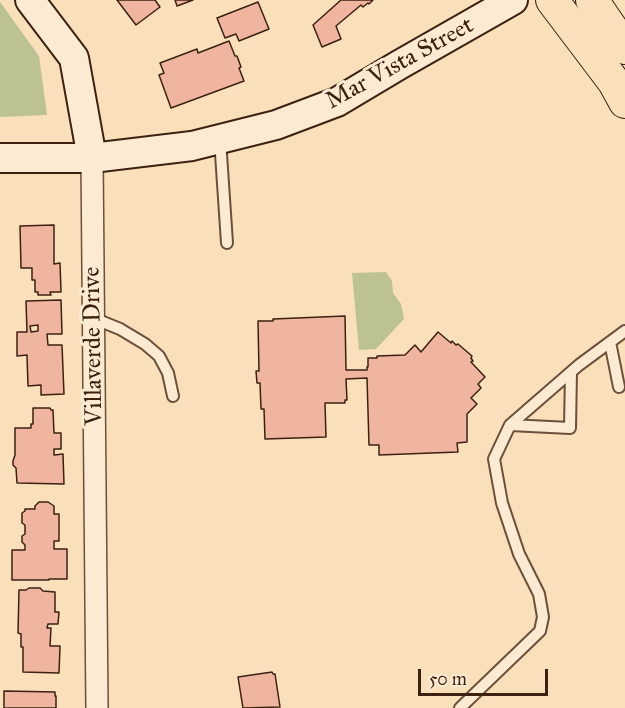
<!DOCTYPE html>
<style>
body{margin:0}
#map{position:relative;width:625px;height:708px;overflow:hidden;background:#fadfbb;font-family:"IM FELL Great Primer",serif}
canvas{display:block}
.scale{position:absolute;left:418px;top:669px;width:130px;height:27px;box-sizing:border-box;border:3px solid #3d2110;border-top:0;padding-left:8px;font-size:18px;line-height:21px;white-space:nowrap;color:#3d2110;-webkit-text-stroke:4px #fcead3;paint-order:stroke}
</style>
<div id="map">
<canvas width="625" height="708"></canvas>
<div class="scale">50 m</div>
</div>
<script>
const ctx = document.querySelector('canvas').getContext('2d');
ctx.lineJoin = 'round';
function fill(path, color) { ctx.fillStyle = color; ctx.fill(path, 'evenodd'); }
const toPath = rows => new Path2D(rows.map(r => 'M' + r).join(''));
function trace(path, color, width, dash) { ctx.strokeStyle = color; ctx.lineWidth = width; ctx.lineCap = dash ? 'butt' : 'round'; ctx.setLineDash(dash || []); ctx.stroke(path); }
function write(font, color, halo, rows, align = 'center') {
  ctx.font = font + ' "IM FELL Great Primer",serif'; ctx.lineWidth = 6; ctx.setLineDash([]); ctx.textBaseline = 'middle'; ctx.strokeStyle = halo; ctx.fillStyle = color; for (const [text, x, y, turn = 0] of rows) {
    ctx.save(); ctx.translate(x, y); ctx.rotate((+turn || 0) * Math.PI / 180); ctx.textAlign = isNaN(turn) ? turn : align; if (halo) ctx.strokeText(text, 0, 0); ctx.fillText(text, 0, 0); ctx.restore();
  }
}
const green = toPath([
 [0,2,39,56,47,115,0,117],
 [386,272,392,281,393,293,401,304,404,319,376,349,359,350,352,273]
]);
const building = toPath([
 [117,0,155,0,160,7,136,25,117,0],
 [175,0,193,0,177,6,175,0],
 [341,0,373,0,369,4,368,3,363,7,361,5,336,26,341,39,322,47,313,25,341,0],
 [258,2,269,29,239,41,236,34,225,38,217,18,258,2],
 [229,41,235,56,237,56,241,67,239,68,244,81,171,108,159,75,164,73,160,63,197,49,198,53,229,41],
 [54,225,54,264,60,263,61,292,50,292,51,295,38,295,38,292,35,292,35,280,32,280,32,268,21,268,20,226,54,225],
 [61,300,62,334,47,334,48,345,62,345,64,394,41,395,41,385,28,386,27,355,17,356,17,332,27,332,26,301,61,300],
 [38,325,38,331,31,332,30,326,38,325],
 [345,316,346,370,367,370,367,367,368,367,368,358,377,358,377,356,405,355,415,345,421,352,438,332,451,343,452,341,456,345,458,344,472,356,471,358,473,361,471,362,485,377,478,384,481,388,471,398,477,404,467,414,467,442,457,443,458,452,379,455,379,445,369,445,367,378,346,379,347,400,345,400,345,403,325,403,326,437,265,439,264,409,261,409,260,383,257,383,256,371,259,371,258,321,273,321,273,319,345,316],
 [33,408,50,408,51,410,53,410,54,433,61,433,61,449,54,449,54,455,63,454,64,484,17,483,16,468,13,465,13,461,15,455,15,428,31,428,31,424,33,424,33,408],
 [39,502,48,502,54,506,54,514,59,514,59,541,54,541,54,549,67,549,67,579,49,579,49,580,12,580,12,550,25,550,25,545,22,542,22,536,25,534,25,525,22,523,22,513,25,511,25,509,35,509,35,506,39,502],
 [29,588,40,588,43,591,55,592,55,612,59,612,58,624,48,624,47,628,51,628,50,646,60,646,59,673,23,672,23,647,21,647,21,634,18,633,19,590,26,590,29,588],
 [272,672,273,674,275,674,280,707,243,708,238,677,272,672],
 [4,691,55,692,55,696,56,696,56,708,4,708,4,691]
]);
const lane = toPath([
 [220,139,227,243],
 [93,318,120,329,145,344,159,356,168,373,173,396],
 [610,342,619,387],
 [510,425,570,428,571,372],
 [460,708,540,631,543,617,539,594,519,554,502,503,494,459,510,425,579,365,625,331]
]);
const street = toPath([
 [92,158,97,708]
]);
const secondary = toPath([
 [30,0,74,58,92,158],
 [0,158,92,158,192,146,276,125,337,102,399,65,513,0]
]);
const primary = toPath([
 [552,0,614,82,625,102],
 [592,0,625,48]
]);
const streetNames = [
 ["Mar Vista Street",400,64,-29],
 ["Villaverde Drive",94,346,-91]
];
fill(green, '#bcc292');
fill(building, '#f0b59f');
trace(building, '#3d2110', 1.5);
trace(lane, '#6c503b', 14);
trace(street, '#6c503b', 24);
trace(secondary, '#3d2110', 32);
trace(primary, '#3d2110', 34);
trace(lane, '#fcead3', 10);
trace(street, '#fcead3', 21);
trace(secondary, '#fcead3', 28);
trace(primary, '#fadfbb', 32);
write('24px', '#3d2110', '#fcead3', streetNames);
</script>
